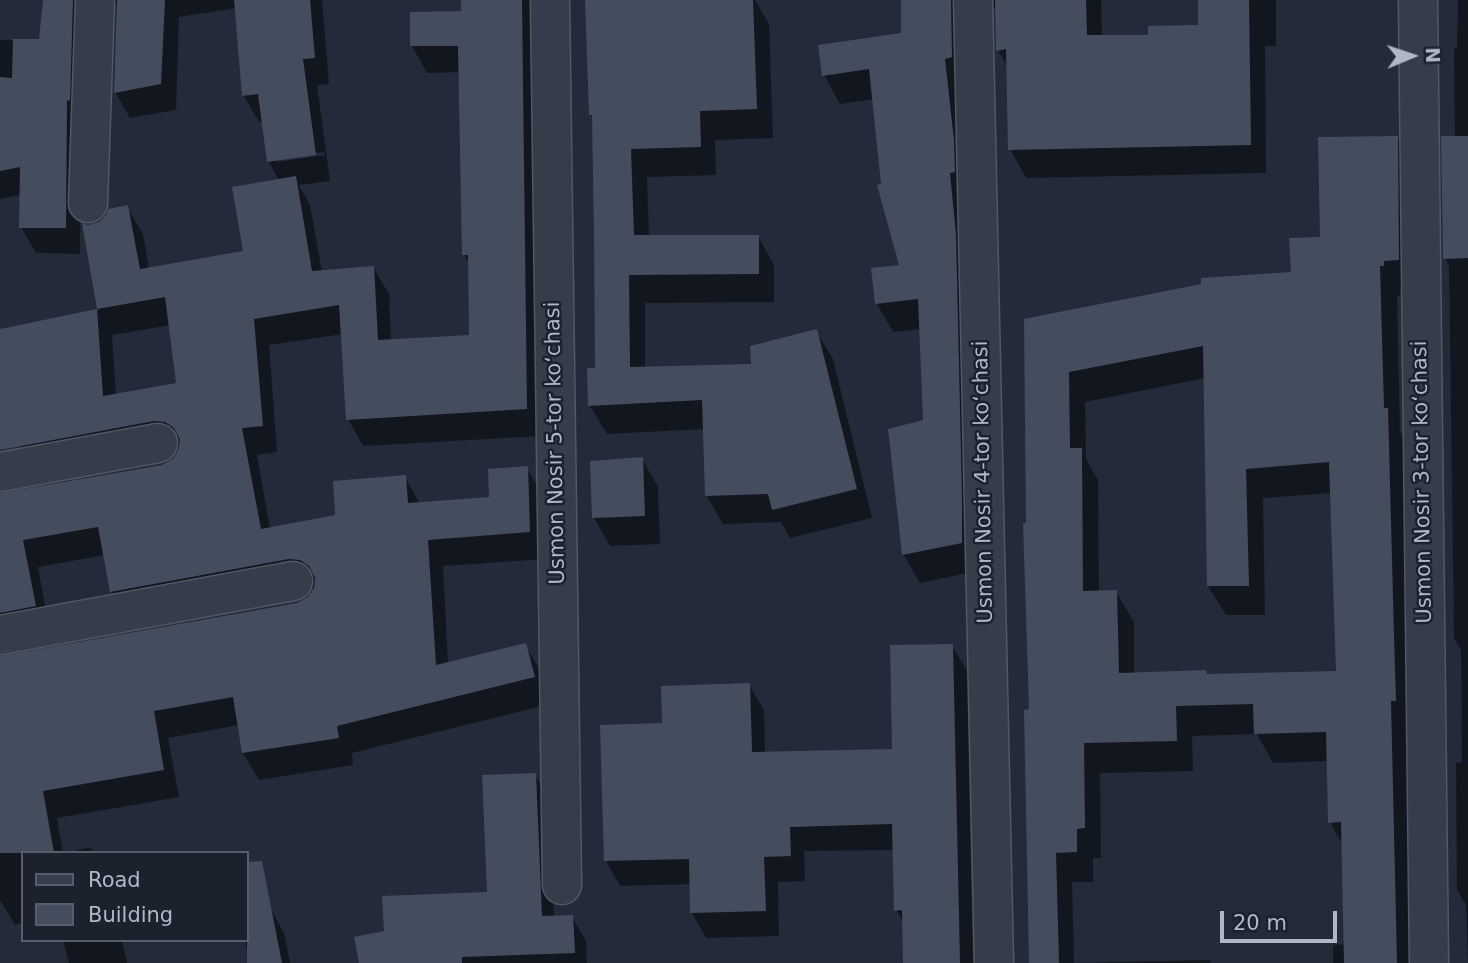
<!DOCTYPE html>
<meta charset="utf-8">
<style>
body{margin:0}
#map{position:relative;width:1468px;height:963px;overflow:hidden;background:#232a39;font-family:"DejaVu Sans",sans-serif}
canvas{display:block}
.legend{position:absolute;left:21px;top:851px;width:228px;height:91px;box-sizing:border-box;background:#1b222e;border:2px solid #575e6b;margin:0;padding:9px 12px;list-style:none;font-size:21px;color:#b1b7c6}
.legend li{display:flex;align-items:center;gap:14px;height:35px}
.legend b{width:35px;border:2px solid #575e6b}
.north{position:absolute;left:1377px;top:21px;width:70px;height:70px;-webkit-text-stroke:5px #1b222e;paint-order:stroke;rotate:88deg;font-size:19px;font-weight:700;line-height:28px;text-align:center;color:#b1b7c6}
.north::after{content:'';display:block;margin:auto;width:24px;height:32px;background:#b1b7c6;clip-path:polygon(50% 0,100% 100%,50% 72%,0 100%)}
.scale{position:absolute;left:1220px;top:911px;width:117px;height:32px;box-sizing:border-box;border:4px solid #b1b7c6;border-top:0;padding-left:9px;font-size:21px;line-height:24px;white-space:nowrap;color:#b1b7c6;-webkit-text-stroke:5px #1b222e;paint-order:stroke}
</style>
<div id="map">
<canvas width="1468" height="963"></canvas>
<ul class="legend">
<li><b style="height:9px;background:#363d4a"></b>Road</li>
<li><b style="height:19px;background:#444d5e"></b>Building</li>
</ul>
<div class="north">N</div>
<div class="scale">20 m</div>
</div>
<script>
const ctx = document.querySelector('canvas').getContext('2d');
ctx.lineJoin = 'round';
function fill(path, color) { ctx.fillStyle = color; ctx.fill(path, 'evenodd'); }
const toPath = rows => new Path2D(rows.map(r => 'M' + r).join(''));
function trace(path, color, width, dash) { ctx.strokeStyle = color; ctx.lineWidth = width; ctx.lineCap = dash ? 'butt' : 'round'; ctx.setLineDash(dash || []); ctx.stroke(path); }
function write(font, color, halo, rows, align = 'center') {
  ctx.font = font + ' "DejaVu Sans",sans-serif'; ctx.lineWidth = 5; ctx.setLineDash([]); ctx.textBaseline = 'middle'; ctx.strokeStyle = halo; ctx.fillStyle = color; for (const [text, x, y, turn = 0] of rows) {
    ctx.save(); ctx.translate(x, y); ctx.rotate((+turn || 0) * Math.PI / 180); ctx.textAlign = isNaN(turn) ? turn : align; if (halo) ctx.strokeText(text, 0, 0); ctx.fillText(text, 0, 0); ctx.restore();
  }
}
const shadow = toPath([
 [44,0,322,0,329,84,317,85,330,181,299,185,310,205,322,272,373,267,389,294,391,341,471,336,470,265,464,254,461,72,427,73,412,46,463,13,463,0,536,0,542,436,363,446,348,419,343,334,269,345,277,452,257,455,270,529,337,517,405,477,420,504,490,499,527,468,542,495,545,559,443,566,448,664,525,645,541,672,550,704,352,753,353,765,259,780,243,753,239,725,168,738,179,797,57,818,63,853,23,853,23,922,15,925,0,900,0,658,298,604,309,598,316,587,306,586,128,619,112,592,105,555,38,567,50,633,0,647,0,495,163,466,174,460,181,449,170,448,35,473,19,446,20,326,99,310,84,225,98,224,127,207,143,234,149,269,245,252,279,180,268,161,263,121,259,122,244,96,237,8,179,17,176,110,130,118,115,92,118,6,112,4,81,127,80,254,36,253,21,227,21,195,0,199,0,40,41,41],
 [324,152,325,155,277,162,277,158],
 [171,325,178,384,116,396,112,335],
 [594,0,755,0,769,24,773,138,715,140,716,175,647,177,649,237,758,236,774,265,774,302,645,303,645,368,753,365,816,331,833,359,872,518,790,538,781,522,723,524,706,495,705,429,607,434,590,406,597,370,594,121,591,115],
 [902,0,1101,0,1102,37,1149,36,1200,27,1199,0,1276,0,1276,46,1265,46,1266,173,1026,178,1010,149,1008,68,998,50,997,8,989,6,977,571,920,583,903,554,925,422,921,329,893,332,877,304,873,270,901,266,883,186,874,99,840,104,824,75,903,35],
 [1458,0,1468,0,1468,963,1466,905,1457,890,1456,763,1462,762,1461,650,1454,638,1449,266,1445,258,1455,137,1454,49,1457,48],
 [1397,137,1414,167,1415,290,1400,290,1400,296,1397,296,1400,432,1404,439,1413,963,1333,963,1333,945,1346,944,1343,846,1330,822,1328,761,1273,763,1257,734,1192,736,1193,771,1100,773,1101,858,1093,858,1093,882,1072,882,1074,963,1030,963,1031,711,1026,321,1293,274,1322,239],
 [1205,378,1208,586,1226,615,1265,615,1263,498,1332,493,1338,673,1207,676,1134,674,1134,622,1116,592,1099,592,1098,480,1086,459,1085,402],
 [642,459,658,487,660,544,610,546,594,518],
 [952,646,967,671,973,963,905,963,904,924,896,910,895,850,804,851,805,881,778,882,779,936,706,938,692,913,691,884,620,886,606,861,601,727,664,725,749,685,764,710,765,753,894,751],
 [535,775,549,800,554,917,572,917,586,941,587,963,360,963,385,932,488,894],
 [90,847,94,853,67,853],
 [270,908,284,933,290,963,249,963,245,940,247,940,247,913],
 [63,940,122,940,127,963,69,963],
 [1210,960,1211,963,1075,963]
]);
const building = toPath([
 [43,0,73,0,70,100,67,101,66,228,19,228,20,167,0,171,0,77,12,78,13,39,39,39],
 [117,0,165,0,161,84,114,93],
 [234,0,310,0,315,58,303,59,316,155,267,162,258,94,242,96],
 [461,0,522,0,527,409,346,420,339,305,254,319,263,426,242,428,261,529,335,515,333,481,406,475,408,503,489,497,488,469,528,466,530,532,428,540,436,665,526,643,535,677,337,726,339,738,242,753,233,697,154,711,164,770,43,791,54,853,0,853,0,656,297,603,308,597,314,588,315,578,309,566,300,560,289,559,110,592,98,527,23,540,36,606,0,613,0,493,162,465,173,459,178,451,180,440,174,428,165,422,154,421,0,450,0,329,97,309,82,223,88,225,99,222,106,215,108,209,128,205,140,269,243,251,232,187,296,176,312,271,374,266,378,340,469,335,468,255,462,255,458,46,410,46,410,12,461,11],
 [165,297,176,383,103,396,97,309],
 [585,0,753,0,757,109,700,111,701,147,631,149,634,235,759,235,759,274,629,275,630,367,751,364,750,346,817,329,857,489,772,510,768,494,705,496,702,400,588,406,587,368,595,368,594,236,592,115,589,115],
 [901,0,951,0,952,57,945,59,954,140,955,172,950,173,956,234,962,496,962,543,902,555,888,429,923,420,918,299,875,304,871,268,899,265,877,185,881,184,869,69,822,76,818,45,901,33],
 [995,0,1086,0,1087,35,1148,35,1148,26,1198,25,1198,0,1249,0,1251,145,1008,150,1006,49,996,51],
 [1398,136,1399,260,1384,261,1384,266,1380,266,1384,408,1388,408,1394,636,1396,701,1391,701,1397,963,1344,963,1341,822,1328,823,1326,732,1254,734,1253,704,1176,706,1177,741,1084,743,1085,828,1077,829,1077,852,1056,853,1059,963,1029,963,1024,710,1029,709,1023,523,1026,523,1024,319,1201,284,1201,278,1291,272,1289,238,1320,237,1318,137],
 [1203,346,1207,586,1249,586,1246,469,1329,462,1336,671,1207,674,1206,670,1119,673,1117,590,1083,591,1082,448,1070,448,1069,372],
 [1441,136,1468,136,1468,258,1443,259],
 [643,457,645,516,592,518,590,461],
 [953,644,960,963,903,963,902,910,894,911,892,824,790,827,791,856,764,857,766,911,690,913,689,859,604,861,600,725,662,723,661,686,750,683,752,752,892,749,890,645],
 [536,773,542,916,573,915,575,953,462,957,462,963,359,963,354,937,384,931,382,896,487,892,482,775],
 [262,861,282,963,247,963,247,862]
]);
const minor = toPath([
 [550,0,562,885],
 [973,0,994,963],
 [1418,0,1429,963],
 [88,203,95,0],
 [0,472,158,443],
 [0,635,293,581]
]);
const streetNames = [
 ["Usmon Nosir 5-tor koʻchasi",556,443,-91],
 ["Usmon Nosir 4-tor koʻchasi",984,482,-91],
 ["Usmon Nosir 3-tor koʻchasi",1423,482,-91]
];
fill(shadow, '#0007');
fill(building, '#444d5e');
trace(minor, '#515765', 41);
trace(minor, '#363d4a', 38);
write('21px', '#b1b7c6', '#1b222e', streetNames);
</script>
